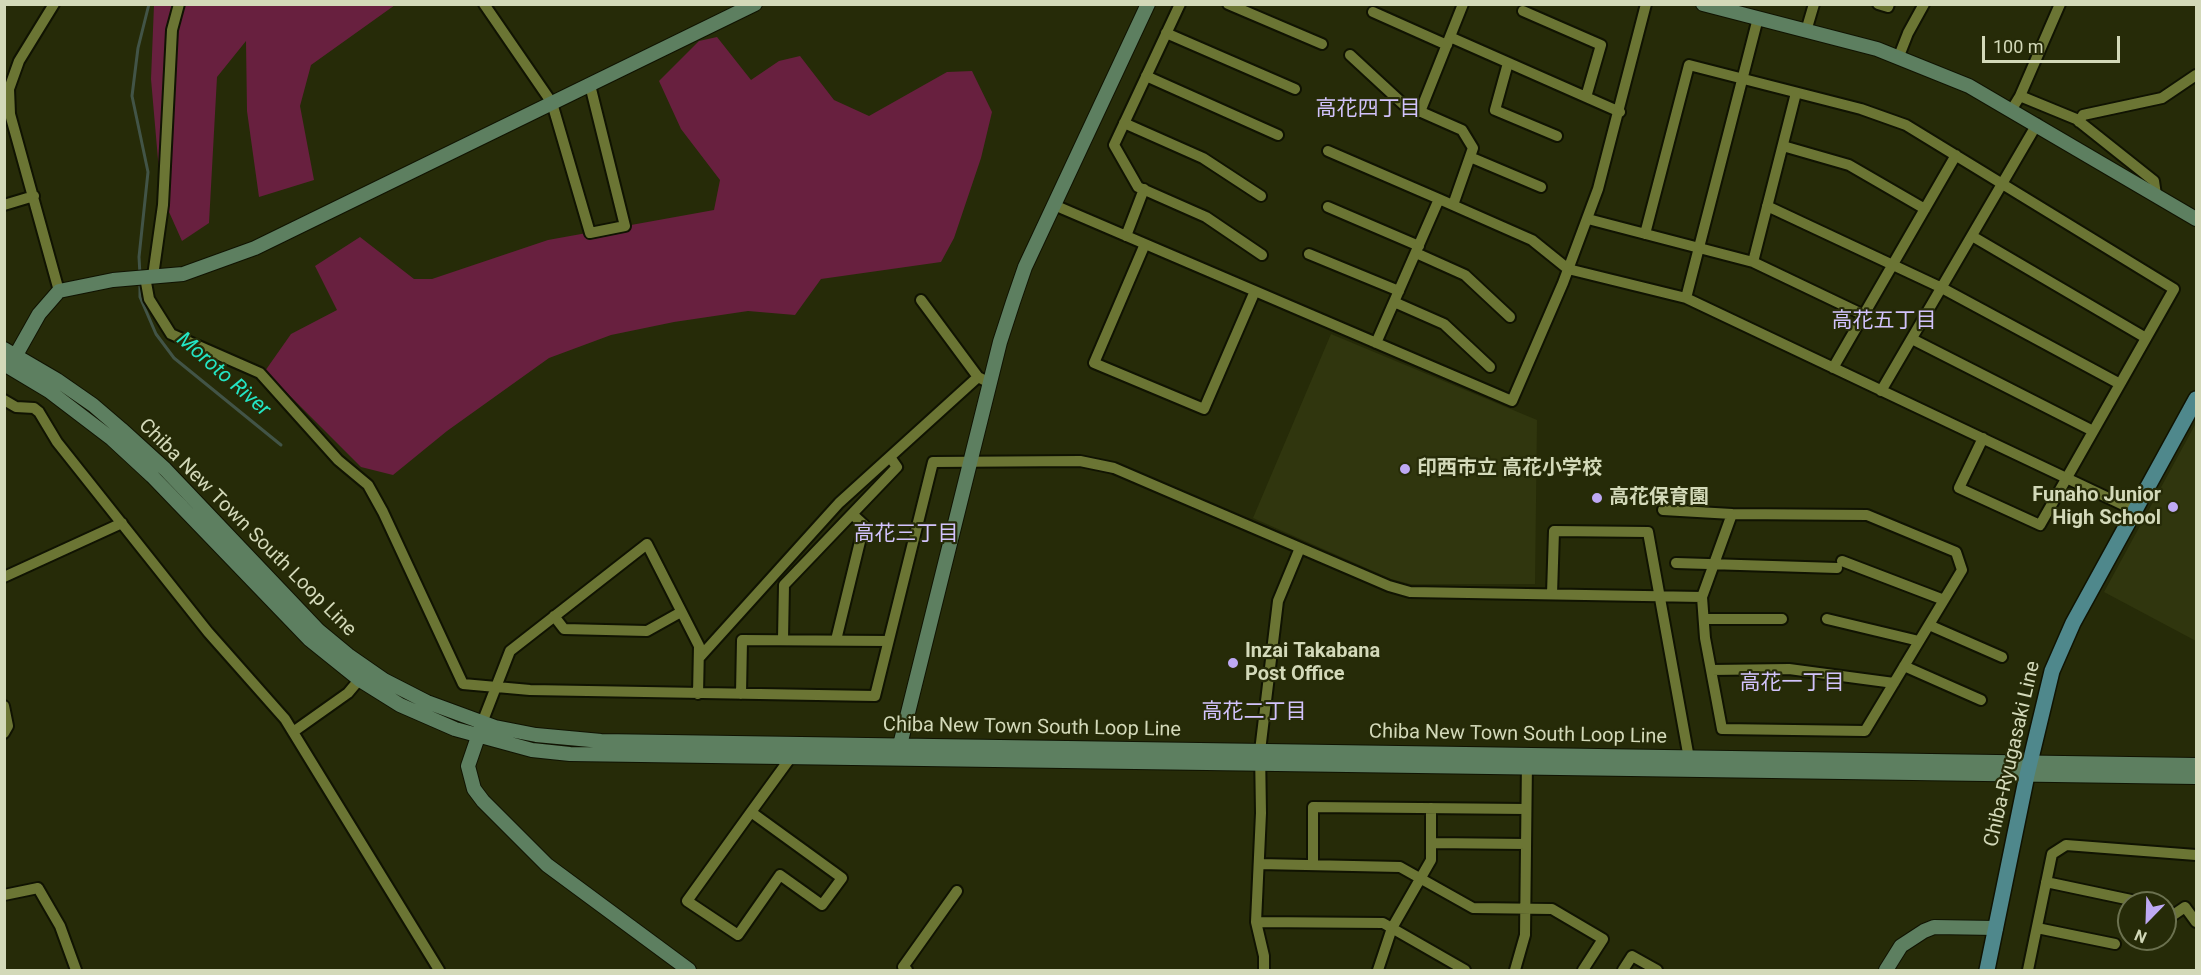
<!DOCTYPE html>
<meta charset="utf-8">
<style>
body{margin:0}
#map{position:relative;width:2201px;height:975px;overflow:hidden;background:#262b08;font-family:Roboto,sans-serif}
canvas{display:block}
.frame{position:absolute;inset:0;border:6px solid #d3d9b9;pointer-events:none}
.north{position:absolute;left:2117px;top:891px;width:60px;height:60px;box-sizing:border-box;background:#262b08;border:2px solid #6b714f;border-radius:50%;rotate:203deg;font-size:16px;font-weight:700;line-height:24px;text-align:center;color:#d3d9b9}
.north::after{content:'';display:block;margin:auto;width:21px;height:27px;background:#bea9f4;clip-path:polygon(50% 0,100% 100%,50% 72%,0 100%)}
.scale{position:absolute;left:1982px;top:36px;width:138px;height:27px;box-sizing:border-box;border:3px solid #d3d9b9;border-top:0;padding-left:8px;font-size:18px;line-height:21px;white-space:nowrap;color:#d3d9b9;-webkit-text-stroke:4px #262b08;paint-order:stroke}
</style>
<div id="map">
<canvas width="2201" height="975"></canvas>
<div class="frame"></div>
<div class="north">N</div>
<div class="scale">100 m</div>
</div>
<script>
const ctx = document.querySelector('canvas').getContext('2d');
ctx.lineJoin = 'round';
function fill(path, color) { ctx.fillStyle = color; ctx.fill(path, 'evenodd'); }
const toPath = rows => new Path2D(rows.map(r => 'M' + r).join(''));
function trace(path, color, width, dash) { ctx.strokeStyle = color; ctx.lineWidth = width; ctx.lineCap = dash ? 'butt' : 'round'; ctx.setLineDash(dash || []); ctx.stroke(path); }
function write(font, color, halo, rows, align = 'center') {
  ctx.font = font + ' Roboto,"Noto Sans JP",sans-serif'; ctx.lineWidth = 4.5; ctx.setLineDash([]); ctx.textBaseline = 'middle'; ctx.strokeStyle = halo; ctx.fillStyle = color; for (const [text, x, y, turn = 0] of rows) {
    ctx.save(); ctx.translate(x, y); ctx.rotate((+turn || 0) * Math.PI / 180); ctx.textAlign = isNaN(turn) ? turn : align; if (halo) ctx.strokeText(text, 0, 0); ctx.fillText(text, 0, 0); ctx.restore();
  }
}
const built = toPath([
 [1331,334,1537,420,1535,584,1410,584,1391,579,1253,518],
 [2196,423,2196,641,2104,592]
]);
const green = toPath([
 [154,5,395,5,311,65,300,106,314,180,259,197,247,111,246,41,217,77,209,223,182,241,161,194,151,79],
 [717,37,751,80,779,61,800,56,834,100,869,116,947,72,972,71,992,112,981,158,954,238,941,262,821,279,795,315,748,311,674,322,611,335,549,358,447,431,393,475,361,467,265,371,291,334,337,310,315,266,360,237,414,279,432,279,548,240,714,210,720,180,681,129,659,81,699,41]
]);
const stream = toPath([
 [140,275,139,257,148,172,132,96,138,48,149,4],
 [140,282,140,297,156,334,174,358,281,445]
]);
const street = toPath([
 [54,4,19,61,9,89,10,114,59,291],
 [484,4,552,103,590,233,625,226,590,85],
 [1180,4,1114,145,1138,187,1206,217,1262,255],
 [1228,4,1322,44],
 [1878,4,1888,7,1889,4],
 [1523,11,1601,45,1586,97],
 [1373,12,1447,45],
 [1806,31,1814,4],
 [1166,33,1295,89],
 [1450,37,1620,112],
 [1350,55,1403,104,1462,130,1473,148,1453,205],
 [1899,56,1908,33,1924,4],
 [1508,63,1495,110,1557,136],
 [1146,76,1278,135],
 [2020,96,2076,119,2154,181,2156,195],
 [2012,109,2020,96,2060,4],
 [1420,112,1463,4],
 [2079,122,2083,115,2162,98,2196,75],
 [1124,123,1203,158,1261,196],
 [1783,146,1849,165,1925,209],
 [1328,151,1439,199],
 [1470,157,1541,187],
 [4,205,34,196],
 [1054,205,1512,401,1563,283,1598,189,1646,4],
 [1767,206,1942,288,2120,384],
 [1328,207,1419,246],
 [1588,219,1753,262,1864,315],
 [1645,234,1689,65,1861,109,1906,125,2174,289,2040,525,1959,488,1983,438],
 [1126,236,1144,189],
 [1972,236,2146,338],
 [1145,244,1094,363,1204,409,1255,291],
 [1416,253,1465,275,1510,317],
 [1309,254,1399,291],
 [1753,262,1796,93],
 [153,276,163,205,172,30,179,4],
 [145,277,149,299,171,334,260,373,338,460,368,485,383,512,463,684,530,690,875,696,933,462,1080,461,1114,468,1389,586,1410,592,1702,597,1705,638,1722,729,1865,731,1962,570,1956,552,1867,515,1732,514,1702,597],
 [1686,298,1758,18],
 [921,300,978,377,984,380],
 [1394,302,1444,324,1490,367],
 [1912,339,2093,431],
 [1376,343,1439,199,1532,240,1568,269,1686,298,2136,511],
 [1833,368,1956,155],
 [1881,391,2037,124],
 [4,400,16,407,34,408,39,412,57,442,208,632,285,719,439,970],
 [1663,510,1732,514],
 [1842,561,1944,600],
 [1676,563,1837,568],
 [4,577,122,523],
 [1552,594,1554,531,1648,532,1690,764],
 [554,616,564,629,647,631,681,612],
 [1704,619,1782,619],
 [1827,619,1919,641],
 [1929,625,2002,657],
 [783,639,784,585,897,467,890,457],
 [836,640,864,525,852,514],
 [699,658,839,503,978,377],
 [1904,666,1981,700],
 [1711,670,1789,669,1894,683],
 [741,694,742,640,888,641],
 [4,706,8,726,4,733],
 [482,723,510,651,647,544,699,646,698,694],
 [293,732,348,693,364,674],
 [751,812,842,878,822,905,780,875,738,935,687,901,751,812,791,757],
 [1431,843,1526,844],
 [1259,864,1400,867,1473,908,1552,909,1603,939,1583,970],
 [1313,865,1313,807,1526,809],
 [2046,882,2131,900],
 [4,895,38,888,60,926,76,970],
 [2166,920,2185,907,2196,922],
 [1256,922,1383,923,1465,970],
 [2037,928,2115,944],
 [907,970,903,967,957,891],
 [1264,970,1264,956,1256,922,1261,813,1260,751,1278,601,1300,548],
 [1378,970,1392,928,1431,860,1431,808],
 [1515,970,1525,935,1527,761],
 [1623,970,1632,956,1657,970],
 [2028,970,2052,854,2066,845,2196,855]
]);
const secondary = toPath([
 [1703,4,1877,49,1969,86,2196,219],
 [4,349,57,380,93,405,121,429,165,469,319,631,348,655,384,680,427,702,495,727,536,735,601,741,2196,765],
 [12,362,39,314,59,291,113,280,183,274,255,248,755,4],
 [4,364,49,391,112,439,152,476,309,639,360,680,400,705,455,729,532,750,570,754,2196,777],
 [481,728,468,766,474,789,483,801,547,865,689,970],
 [898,753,1000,342,1013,302,1025,267,1148,4],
 [1886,970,1901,946,1924,931,1934,927,1996,928]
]);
const primary = toPath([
 [1987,970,2027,775,2052,671,2073,623,2196,399]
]);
const markers = [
 [1405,469,6,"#bea9f4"],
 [1597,498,6,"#bea9f4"],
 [2173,507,6,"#bea9f4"],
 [1233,663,6,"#bea9f4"]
];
const poiNames = [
 ["印西市立 高花小学校",1417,469],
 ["Funaho Junior",2161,496,"right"],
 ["High School",2161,519,"right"],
 ["高花保育園",1609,498],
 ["Inzai Takabana",1245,652],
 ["Post Office",1245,675]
];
const streetNames = [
 ["Chiba New Town South Loop Line",247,528,45],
 ["Chiba New Town South Loop Line",1032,728,1],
 ["Chiba New Town South Loop Line",1518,735,1],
 ["Chiba-Ryugasaki Line",2013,754,-77]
];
const neighbourhoodNames = [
 ["高花四丁目",1368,110],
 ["高花五丁目",1884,322],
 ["高花三丁目",906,535],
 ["高花一丁目",1792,684],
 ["高花二丁目",1254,713]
];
const waterNames = [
 ["Moroto River",223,375,41]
];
fill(built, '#30360e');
fill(green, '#68203f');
trace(stream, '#425447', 3);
trace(street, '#101302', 14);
trace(secondary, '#101302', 16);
trace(primary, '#101302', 18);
trace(street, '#6b7534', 10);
trace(secondary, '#5d7f60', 14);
trace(primary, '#4f888c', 15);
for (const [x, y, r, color] of markers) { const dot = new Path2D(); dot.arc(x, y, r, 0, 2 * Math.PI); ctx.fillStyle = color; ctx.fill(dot); trace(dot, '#262b08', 2); }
write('bold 20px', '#d3d9b9', '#262b08', poiNames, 'left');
write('20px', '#d3d9b9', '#262b08', streetNames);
write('21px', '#d2c3fc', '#262b08', neighbourhoodNames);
write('italic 21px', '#24e5c4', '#262b08', waterNames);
</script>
